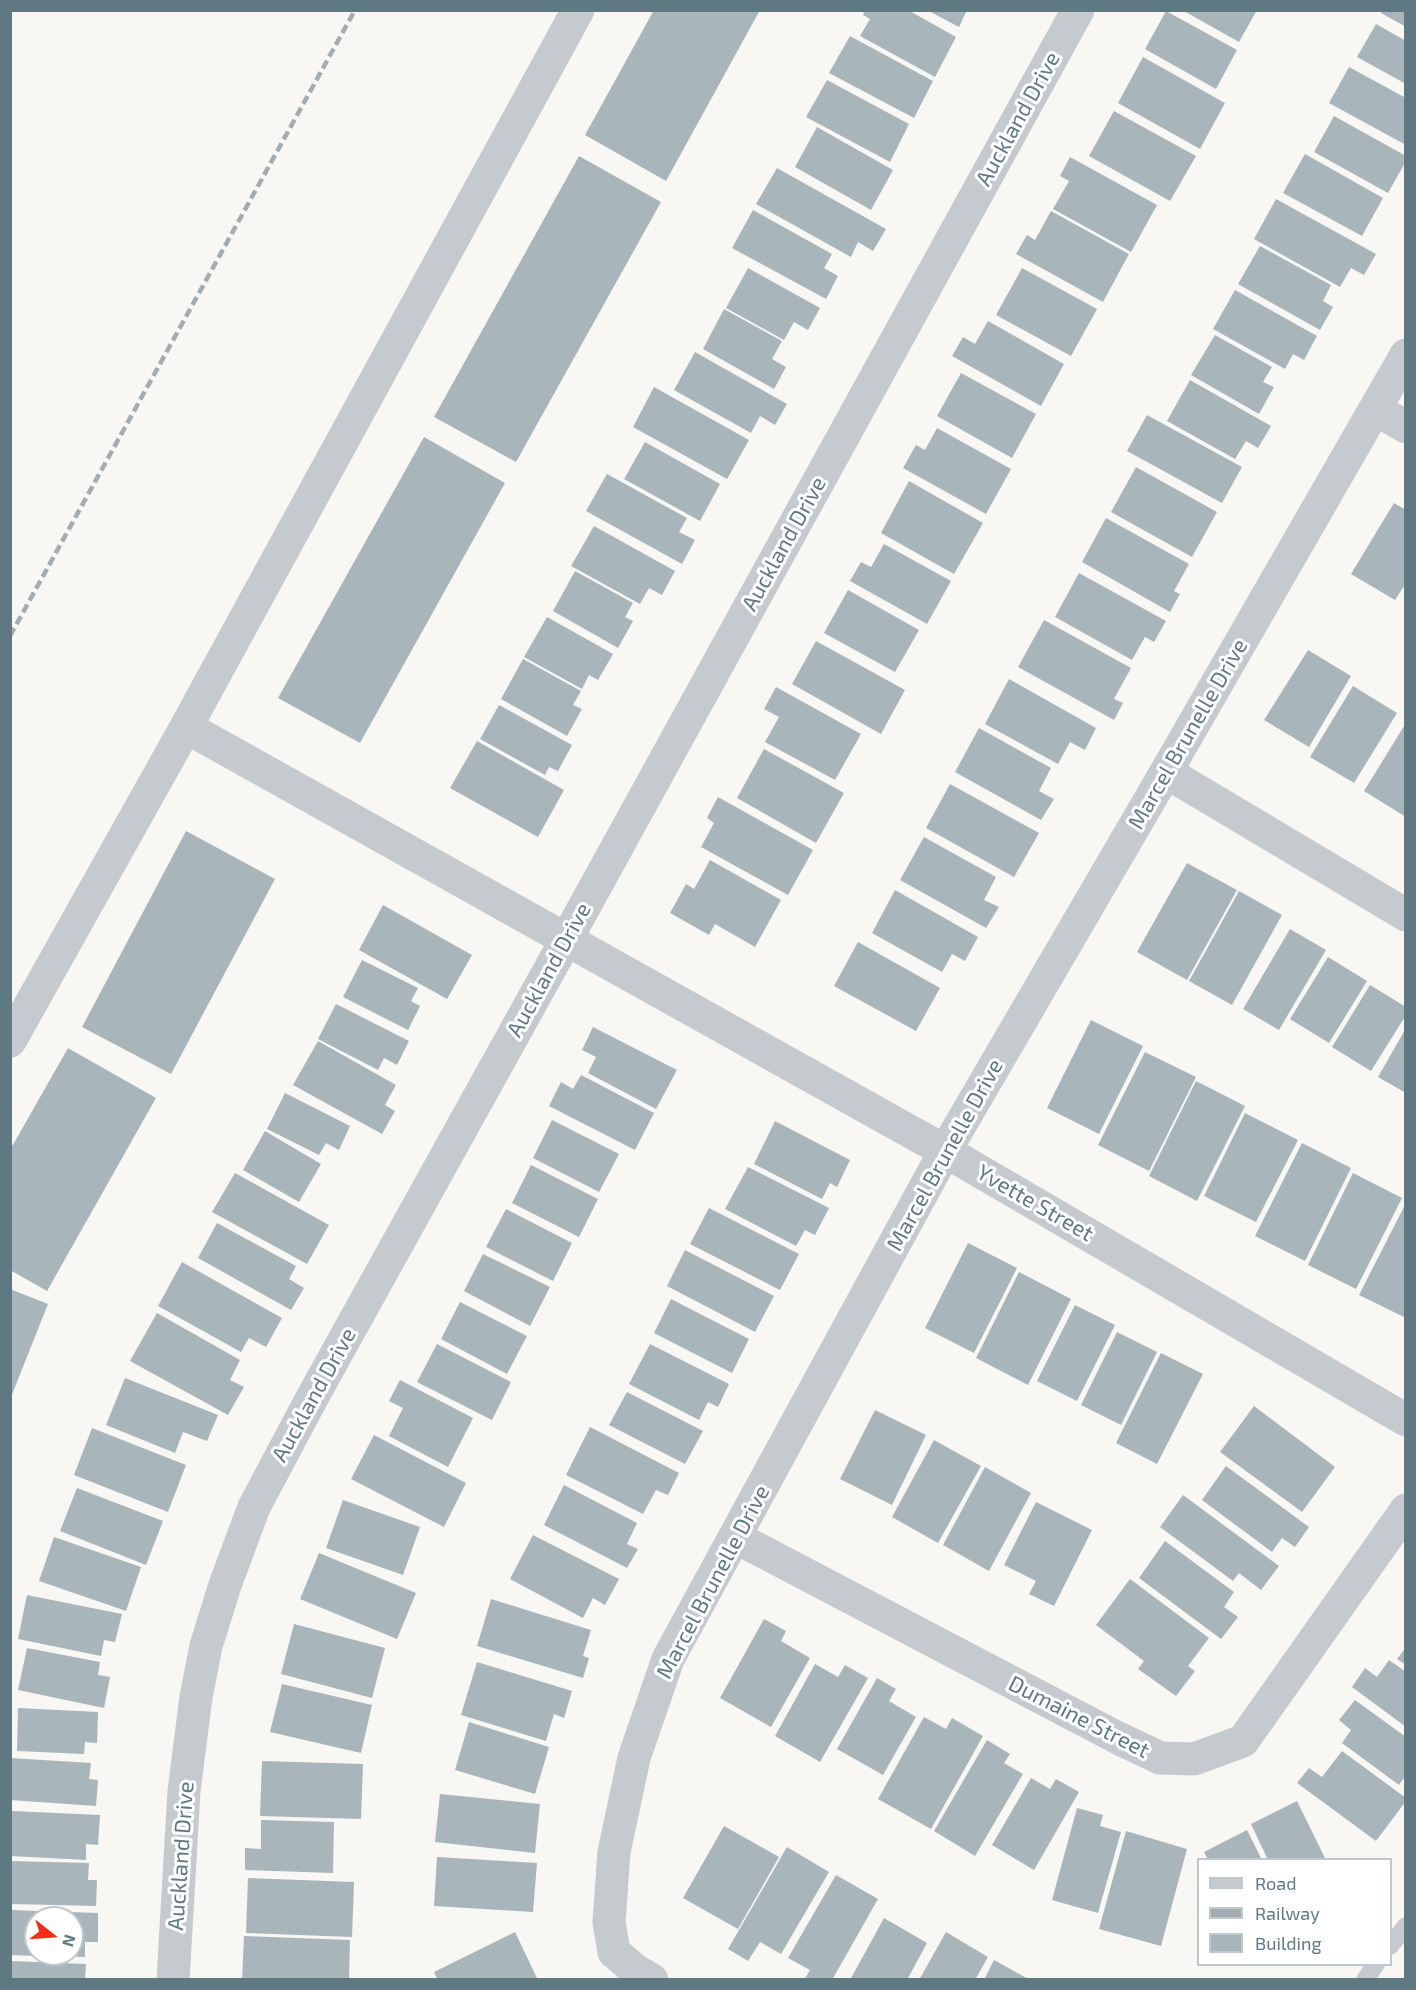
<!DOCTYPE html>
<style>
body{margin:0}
#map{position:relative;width:1416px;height:1990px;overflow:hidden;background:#f8f7f4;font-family:"Exo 2",sans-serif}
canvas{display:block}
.frame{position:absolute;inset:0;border:12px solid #5f7983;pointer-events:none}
.legend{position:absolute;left:1197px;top:1858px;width:195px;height:108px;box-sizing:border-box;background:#fff;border:2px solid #bfc9cd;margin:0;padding:8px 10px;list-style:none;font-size:18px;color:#5f7983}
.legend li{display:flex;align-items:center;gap:12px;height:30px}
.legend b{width:30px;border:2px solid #bfc9cd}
.north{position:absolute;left:24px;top:1906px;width:60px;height:60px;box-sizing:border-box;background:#fff;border:2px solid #bfc9cd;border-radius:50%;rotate:107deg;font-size:16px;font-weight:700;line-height:24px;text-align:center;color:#5f7983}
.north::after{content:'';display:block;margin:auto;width:21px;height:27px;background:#f52a17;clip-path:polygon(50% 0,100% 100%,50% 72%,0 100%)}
</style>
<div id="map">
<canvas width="1416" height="1990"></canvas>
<div class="frame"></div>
<ul class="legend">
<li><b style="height:8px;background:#c4cacd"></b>Road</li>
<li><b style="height:8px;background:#a2acb1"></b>Railway</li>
<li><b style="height:16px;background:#a8b5ba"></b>Building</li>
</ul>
<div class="north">N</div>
</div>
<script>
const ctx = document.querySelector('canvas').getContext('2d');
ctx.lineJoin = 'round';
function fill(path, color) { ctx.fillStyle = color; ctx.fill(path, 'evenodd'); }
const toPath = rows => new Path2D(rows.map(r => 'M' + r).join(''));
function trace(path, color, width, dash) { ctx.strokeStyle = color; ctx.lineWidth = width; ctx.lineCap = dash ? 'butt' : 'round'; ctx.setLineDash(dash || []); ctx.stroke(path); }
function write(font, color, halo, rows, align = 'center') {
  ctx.font = font + ' "Exo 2",sans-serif'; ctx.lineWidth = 6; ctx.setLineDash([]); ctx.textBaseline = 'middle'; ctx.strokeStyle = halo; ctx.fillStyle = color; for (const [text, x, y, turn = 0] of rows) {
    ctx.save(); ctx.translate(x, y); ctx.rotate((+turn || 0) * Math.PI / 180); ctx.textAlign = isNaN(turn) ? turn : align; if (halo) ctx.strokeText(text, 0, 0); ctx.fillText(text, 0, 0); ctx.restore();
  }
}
const building = toPath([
 [654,10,760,10,666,181,585,135],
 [865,10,908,10,956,37,935,77,860,36,870,19,863,15],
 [927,10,967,10,959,27],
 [1182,10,1257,10,1239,42],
 [1383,10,1406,10,1406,27,1381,13],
 [1166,11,1237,50,1216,89,1145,49],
 [1376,24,1406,41,1406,84,1357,57],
 [850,36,933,81,914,118,829,73],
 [1143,57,1225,103,1200,149,1118,103],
 [1349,67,1406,98,1406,145,1329,103],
 [827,80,909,124,890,162,806,117],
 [1114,111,1196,156,1170,201,1089,156],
 [1334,116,1406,156,1406,161,1388,193,1314,152],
 [817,127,893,170,871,210,795,167],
 [1305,154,1383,198,1362,236,1283,193],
 [579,156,661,202,516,462,434,417],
 [1070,157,1157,205,1131,252,1053,209,1069,181,1060,176],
 [777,168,886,229,873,251,858,242,851,257,756,204],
 [1276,199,1376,254,1364,275,1351,268,1340,287,1254,239],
 [753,210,832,254,824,268,838,276,826,299,732,248],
 [1051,211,1129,254,1103,302,1016,254,1027,235,1035,240],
 [1260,246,1331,285,1323,301,1333,307,1320,330,1238,284],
 [748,268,820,308,808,330,794,322,784,340,726,308],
 [1022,268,1097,309,1071,356,996,315],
 [1235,290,1317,336,1304,360,1293,354,1285,369,1213,329],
 [724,309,782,341,772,359,786,367,774,389,703,349],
 [988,321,1064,364,1041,406,952,356,963,337,975,344],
 [1215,335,1272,367,1263,382,1274,387,1259,414,1191,375],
 [695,352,787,404,775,425,760,416,751,433,674,390],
 [961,373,1036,414,1012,458,937,416],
 [1190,380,1271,426,1258,448,1246,441,1235,459,1167,421],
 [654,387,749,440,727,479,633,427],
 [1147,415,1242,467,1222,503,1127,451],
 [937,428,1011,469,986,514,903,468,916,445,925,450],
 [424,437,505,483,360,743,278,698],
 [645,442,720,484,700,521,624,479],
 [1136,467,1217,512,1192,557,1111,512],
 [607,474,687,518,679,532,695,540,682,564,586,511],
 [909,481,983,523,954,574,881,533],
 [1394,503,1406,510,1406,583,1395,600,1351,574],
 [1106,518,1189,564,1174,591,1180,594,1170,612,1082,562],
 [594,526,675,571,662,595,649,588,640,604,571,566],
 [884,544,951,581,927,624,850,581,861,562,871,567],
 [575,571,633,603,625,617,633,621,618,648,553,611],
 [1079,573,1166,621,1154,642,1145,637,1132,660,1055,617],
 [848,590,919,630,895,672,824,633],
 [547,617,613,654,598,680,589,675,582,689,524,657],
 [1044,620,1131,668,1114,699,1123,703,1114,720,1018,667],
 [816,641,905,690,881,734,792,684],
 [1308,650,1351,676,1309,747,1264,720],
 [523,659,581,691,573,705,582,709,567,736,501,699],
 [1009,679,1096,728,1085,750,1070,742,1058,764,985,724],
 [1353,686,1397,713,1354,783,1310,757],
 [776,687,861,734,835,780,765,742,779,717,764,709],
 [499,705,572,745,558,771,549,767,545,775,480,739],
 [1406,723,1406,817,1364,791],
 [979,728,1051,768,1039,791,1054,799,1041,820,955,772],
 [477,741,564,790,538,837,450,788],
 [764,749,844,793,816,843,737,798],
 [950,784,1039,833,1014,877,926,828],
 [718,797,813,850,788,895,701,847,714,823,707,818],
 [186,831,275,879,171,1074,82,1027],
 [924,837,996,877,984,900,999,907,986,928,900,880],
 [710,860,781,900,755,947,715,924,709,935,670,913,686,884,694,889],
 [1187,863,1237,890,1187,980,1137,952],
 [895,890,978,937,965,961,952,954,942,972,872,933],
 [1239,891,1282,915,1232,1005,1189,981],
 [383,905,472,955,447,999,359,950],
 [1290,929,1326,950,1279,1030,1243,1009],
 [858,942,940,988,916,1031,834,986],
 [1328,957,1367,981,1329,1043,1290,1019],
 [362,960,418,988,411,1001,420,1006,408,1030,343,997],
 [1370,985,1406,1007,1406,1015,1371,1071,1332,1047],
 [336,1004,409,1041,397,1065,384,1058,378,1070,318,1039],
 [1091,1020,1143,1046,1099,1134,1047,1108],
 [593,1027,677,1070,656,1109,588,1073,596,1057,582,1050],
 [1406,1028,1406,1093,1378,1077],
 [318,1041,396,1085,385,1105,395,1111,382,1134,293,1085],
 [68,1048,156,1098,47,1291,10,1270,10,1150],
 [1145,1052,1196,1077,1149,1171,1098,1145],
 [581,1075,654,1113,635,1150,549,1106,561,1082,573,1089],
 [1196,1081,1245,1106,1197,1201,1149,1176],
 [285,1093,350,1126,339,1150,326,1143,319,1155,267,1129],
 [1245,1113,1298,1140,1256,1222,1204,1196],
 [552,1120,619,1154,599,1192,533,1158],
 [775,1121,850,1160,837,1187,830,1183,822,1199,754,1164],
 [265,1131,321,1164,299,1202,243,1170],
 [1302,1143,1351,1168,1305,1261,1255,1236],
 [531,1165,598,1199,579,1237,512,1203],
 [748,1167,829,1208,815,1235,805,1230,796,1246,725,1209],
 [235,1173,329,1225,307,1264,212,1212],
 [1353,1173,1402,1198,1356,1289,1308,1265],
 [1406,1203,1406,1318,1359,1295],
 [709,1208,799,1254,780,1290,690,1244],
 [506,1209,572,1243,553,1281,486,1247],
 [217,1223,296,1266,289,1279,304,1288,291,1310,198,1258],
 [968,1243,1017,1268,974,1353,925,1328],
 [685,1250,774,1296,755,1332,667,1286],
 [483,1254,550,1287,530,1326,464,1291],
 [182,1262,282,1318,266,1347,249,1338,241,1352,158,1306],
 [1019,1272,1071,1299,1028,1385,976,1358],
 [10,1289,48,1304,11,1397,10,1397],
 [671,1299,749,1339,732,1373,654,1333],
 [460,1302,527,1336,507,1374,441,1339],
 [1075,1305,1115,1325,1077,1401,1037,1381],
 [157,1313,240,1360,230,1380,244,1387,228,1415,130,1361],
 [1117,1332,1157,1352,1121,1425,1081,1405],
 [437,1344,511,1382,492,1420,417,1382],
 [650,1344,729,1384,718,1407,708,1402,699,1420,629,1384],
 [1161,1353,1203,1374,1157,1464,1116,1443],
 [125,1378,218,1415,207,1441,183,1432,175,1453,106,1425],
 [400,1380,473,1418,448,1467,389,1436,403,1408,389,1401],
 [627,1392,703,1431,685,1464,609,1425],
 [1254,1406,1335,1467,1302,1512,1220,1452],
 [875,1410,926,1435,892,1505,840,1479],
 [590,1427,679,1473,668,1495,656,1490,643,1514,566,1475],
 [92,1428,186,1465,168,1512,74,1475],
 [374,1435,466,1483,444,1527,351,1479],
 [934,1440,981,1466,938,1543,892,1517],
 [1226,1466,1309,1527,1295,1547,1282,1538,1272,1552,1202,1500],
 [985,1467,1031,1493,989,1571,943,1545],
 [564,1485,637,1523,627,1544,638,1549,627,1568,544,1525],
 [77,1488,163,1521,146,1565,60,1531],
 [1183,1495,1279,1566,1261,1590,1239,1573,1233,1581,1160,1527],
 [343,1500,420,1527,403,1575,326,1548],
 [1036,1502,1092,1530,1054,1606,1029,1594,1036,1581,1004,1565],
 [533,1535,619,1579,605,1605,593,1598,583,1618,510,1579],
 [54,1537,141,1567,126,1611,39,1581],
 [1165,1541,1234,1592,1224,1607,1238,1617,1221,1639,1139,1578],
 [319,1553,416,1593,397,1639,300,1599],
 [1130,1579,1209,1638,1188,1666,1195,1671,1176,1696,1138,1669,1144,1661,1096,1625],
 [27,1595,122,1614,115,1642,104,1640,101,1656,18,1639],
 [491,1599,591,1630,583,1656,589,1658,583,1678,477,1646],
 [764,1619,786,1631,781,1641,810,1658,771,1727,720,1698],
 [294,1624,385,1648,372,1698,281,1674],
 [1406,1647,1406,1665,1397,1659],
 [27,1648,100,1662,98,1675,110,1677,104,1708,18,1690],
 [1389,1660,1406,1672,1406,1727,1352,1687,1365,1668,1377,1677],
 [477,1662,572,1691,564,1718,554,1714,546,1741,461,1715],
 [815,1664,838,1677,845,1665,868,1678,820,1762,775,1736],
 [877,1678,896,1689,889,1701,916,1717,883,1775,837,1749],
 [282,1684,372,1705,361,1753,270,1732],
 [1355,1700,1406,1737,1406,1775,1399,1785,1342,1743,1351,1730,1339,1720],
 [18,1708,98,1712,97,1743,85,1742,84,1754,17,1751],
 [924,1717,946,1729,952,1718,983,1736,931,1829,878,1799],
 [469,1722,549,1747,535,1794,455,1770],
 [987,1740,1010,1754,1004,1763,1023,1774,975,1856,934,1831],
 [1342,1751,1406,1798,1406,1801,1376,1841,1297,1783,1309,1768,1322,1777],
 [10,1758,91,1763,89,1779,98,1780,96,1806,10,1800],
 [262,1761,363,1764,361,1819,260,1816],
 [1031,1778,1050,1789,1056,1779,1079,1792,1034,1870,992,1845],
 [440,1794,540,1804,535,1853,435,1842],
 [1297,1801,1326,1860,1268,1860,1251,1824],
 [1077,1808,1103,1815,1100,1826,1121,1832,1098,1913,1052,1900],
 [12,1811,100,1815,98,1845,86,1844,86,1860,10,1856],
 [261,1820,334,1822,333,1873,245,1870,245,1848,261,1849],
 [724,1826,779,1857,738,1929,683,1898],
 [1247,1830,1262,1860,1208,1860,1204,1852],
 [1126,1831,1187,1849,1161,1946,1099,1929],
 [787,1847,829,1872,781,1954,760,1942,748,1961,728,1949],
 [437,1857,537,1863,533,1912,434,1906],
 [10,1861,89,1863,88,1880,97,1880,96,1906,10,1904],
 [836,1875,878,1899,832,1980,804,1980,810,1970,788,1958],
 [248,1878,354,1882,352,1937,246,1933],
 [10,1910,98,1913,98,1942,85,1942,85,1957,46,1956,46,1954,72,1954,72,1918,36,1918,36,1956,10,1955],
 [884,1918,927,1943,907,1980,850,1980],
 [515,1932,537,1978,438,1980,434,1972],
 [946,1932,988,1957,975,1980,919,1980],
 [244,1936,350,1940,349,1980,242,1980],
 [994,1960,1030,1980,984,1980],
 [10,1961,86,1964,85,1980,10,1980]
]);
const service = toPath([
 [1390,1946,1406,1926],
 [1365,1980,1376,1964]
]);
const minor = toPath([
 [578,10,186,727,945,1151,1406,1420],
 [1375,409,1406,427],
 [1166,772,1406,915],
 [10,1041,186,727],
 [735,1537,1116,1737,1160,1758,1194,1759,1243,1741,1406,1510],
 [173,1980,184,1791,196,1697,206,1646,225,1585,254,1507,313,1396,566,940,1078,10],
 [652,1980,635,1970,614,1952,609,1922,614,1852,634,1758,668,1659,945,1151,1166,772,1406,355]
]);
const rail = toPath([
 [10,636,355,10]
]);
const streetNames = [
 ["Auckland Drive",1018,119,-61],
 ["Auckland Drive",784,544,-61],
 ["Marcel Brunelle Drive",1188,734,-60],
 ["Auckland Drive",549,970,-61],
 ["Marcel Brunelle Drive",945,1155,-61],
 ["Yvette Street",1035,1203,30],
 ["Auckland Drive",314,1395,-61],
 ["Marcel Brunelle Drive",713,1582,-62],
 ["Dumaine Street",1079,1717,27],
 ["Auckland Drive",181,1856,-86]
];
fill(building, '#a8b5ba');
trace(service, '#c4cacd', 18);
trace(minor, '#c4cacd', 33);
trace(rail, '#a2acb1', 4.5, [9, 4.5]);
write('22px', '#5f7983', '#fff', streetNames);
</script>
